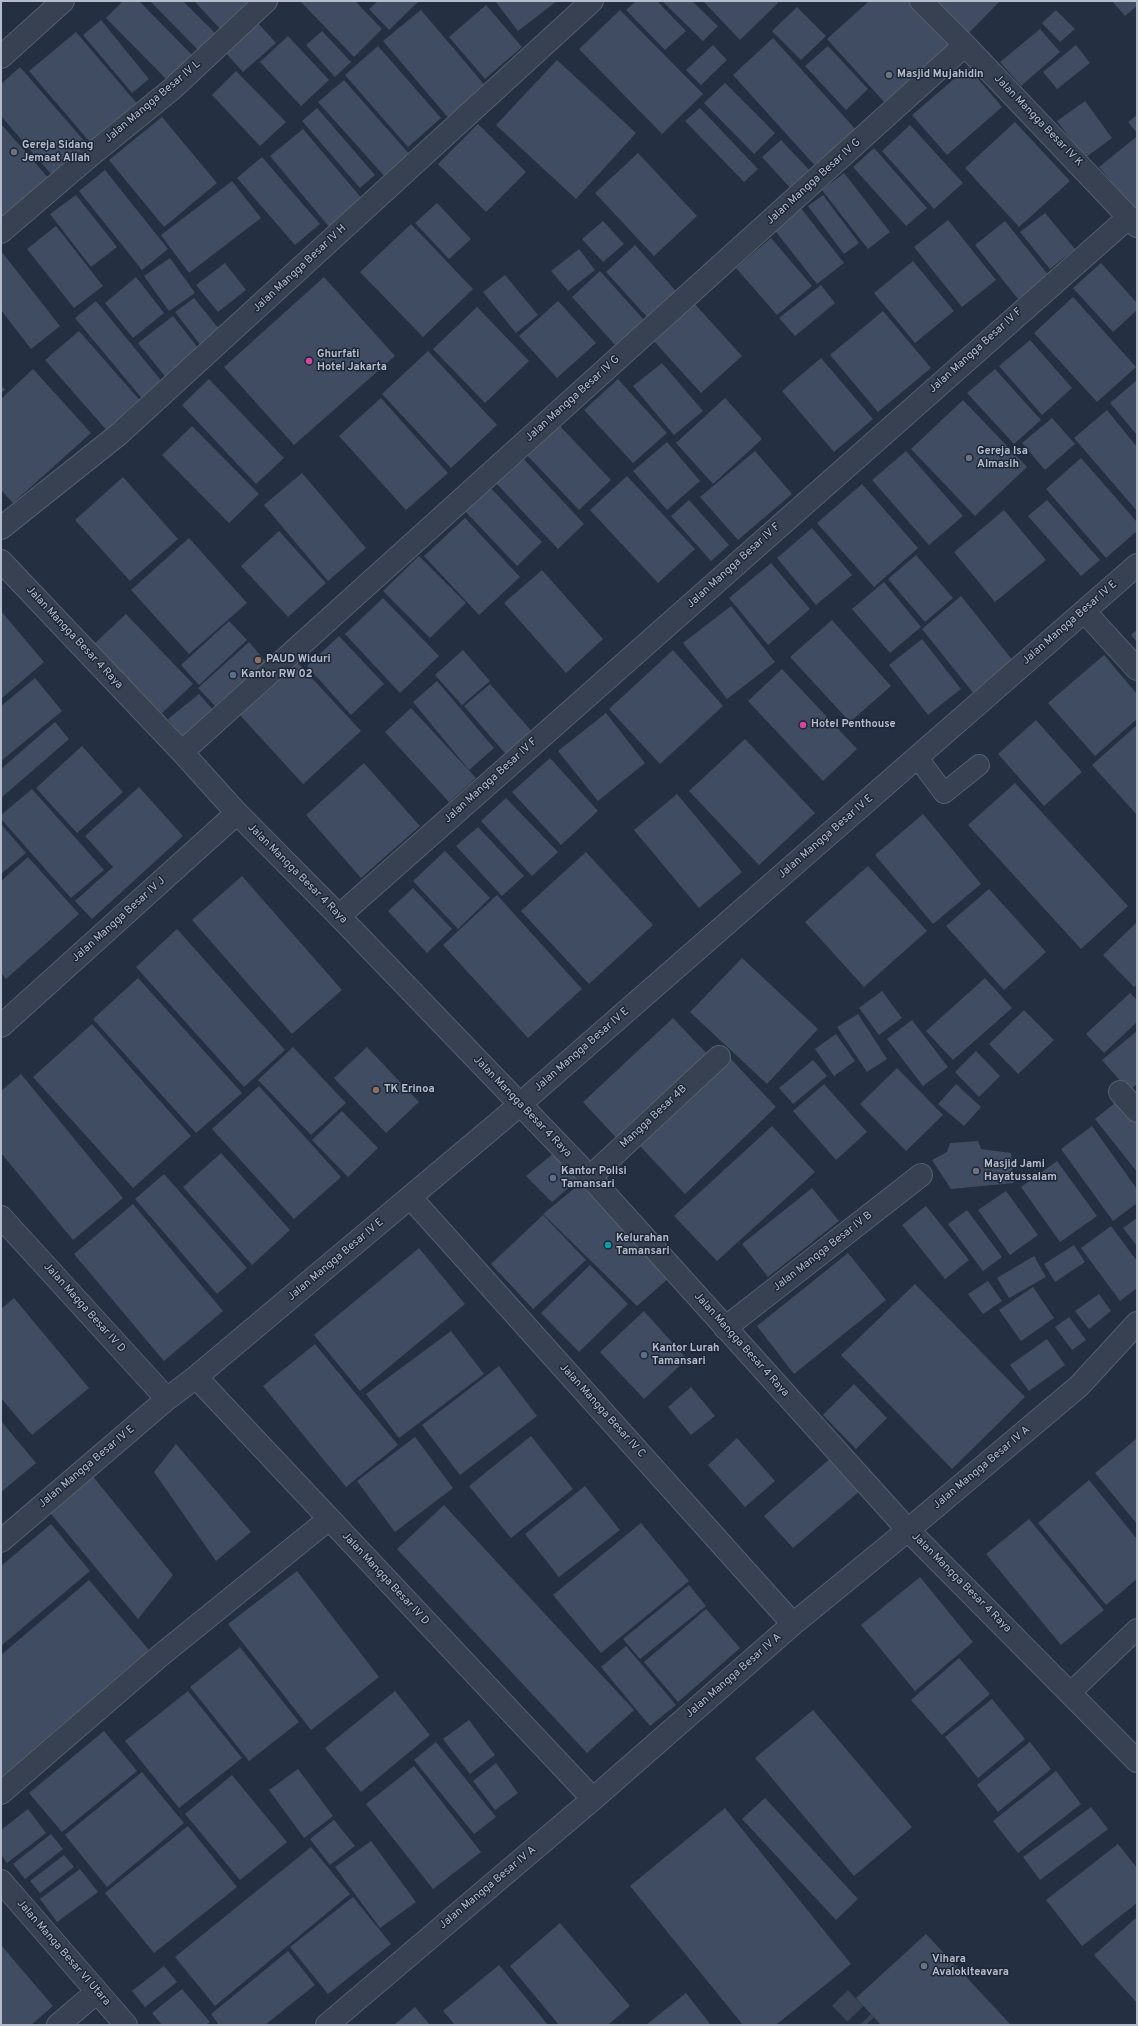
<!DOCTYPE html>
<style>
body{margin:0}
#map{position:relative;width:1138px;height:2026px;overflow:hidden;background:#242f41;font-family:Overpass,sans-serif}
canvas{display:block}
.frame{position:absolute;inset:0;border:2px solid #b5bccb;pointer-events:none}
</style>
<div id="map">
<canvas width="1138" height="2026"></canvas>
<div class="frame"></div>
</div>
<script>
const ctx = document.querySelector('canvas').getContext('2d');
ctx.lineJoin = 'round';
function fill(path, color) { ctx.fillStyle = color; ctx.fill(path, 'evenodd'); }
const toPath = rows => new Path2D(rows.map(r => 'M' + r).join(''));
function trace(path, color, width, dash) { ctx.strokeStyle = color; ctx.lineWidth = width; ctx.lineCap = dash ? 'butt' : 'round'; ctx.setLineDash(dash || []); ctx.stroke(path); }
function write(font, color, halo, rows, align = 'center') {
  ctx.font = font + ' Overpass,sans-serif'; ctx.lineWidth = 3; ctx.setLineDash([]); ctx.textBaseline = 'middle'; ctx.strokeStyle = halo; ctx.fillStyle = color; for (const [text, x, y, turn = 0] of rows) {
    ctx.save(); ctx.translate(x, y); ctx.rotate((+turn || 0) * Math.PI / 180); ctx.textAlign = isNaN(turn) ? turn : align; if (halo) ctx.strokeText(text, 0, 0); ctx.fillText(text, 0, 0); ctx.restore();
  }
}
const building = toPath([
 [123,1,139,1,194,57,168,81,106,18],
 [150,1,183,1,216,34,199,51],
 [194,1,256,1,223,32],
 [300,1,355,1,382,29,354,57],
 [378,1,419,1,389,30,369,9],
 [495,1,557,1,518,31],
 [636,1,657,1,686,31,665,50,626,10],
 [662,1,692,1,718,26,703,41],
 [703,1,776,1,778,3,740,40],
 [869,1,910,1,951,45,886,104,827,39],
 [925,1,1000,1,964,38],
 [1112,1,1137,1,1137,6,1125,16],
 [486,5,522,47,485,79,449,37],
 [797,7,826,36,801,60,772,31],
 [421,10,488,89,451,121,383,41],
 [620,10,703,94,662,134,579,49],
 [1056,10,1075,29,1060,42,1042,23],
 [101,20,149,79,132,93,83,35],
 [257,22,276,43,243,72,224,51],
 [1040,29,1060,52,1021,86,1000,62],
 [322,31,351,62,335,77,306,45],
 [76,32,140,107,94,147,29,71],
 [288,36,329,80,301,106,260,62],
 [773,38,858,132,818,169,733,75],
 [713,45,727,60,701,85,686,70],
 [1076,45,1090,63,1057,89,1043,72],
 [378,46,441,118,408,147,345,75],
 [828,46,868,89,846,110,805,66],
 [557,60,636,133,576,199,496,125],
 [20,67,93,151,57,181,1,116,1,84],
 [968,67,1002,107,947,155,912,115],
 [236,71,286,122,260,146,212,95],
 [344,80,411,156,386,178,318,102],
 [725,83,775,133,754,154,704,103],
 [1085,101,1112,138,1085,158,1057,121],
 [317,108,375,175,360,188,302,121],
 [700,108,758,169,744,182,685,121],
 [1137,115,1137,133,1128,122],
 [162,117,217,183,164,227,109,160],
 [1015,122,1070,181,1019,227,965,168],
 [1,124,51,181,1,223],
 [478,124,526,172,486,212,438,164],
 [910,125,963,183,934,209,882,151],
 [303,129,364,201,330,228,270,156],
 [1136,137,1137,138,1137,213,1099,167],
 [781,140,813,174,793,191,762,157],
 [874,148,927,208,906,226,853,167],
 [638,153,697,216,654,256,595,193],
 [262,157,320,224,295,245,237,178],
 [105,170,168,249,142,270,79,191],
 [844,173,890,232,868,249,822,190],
 [232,181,261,218,189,273,161,235],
 [76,195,117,247,91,267,50,214],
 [823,195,859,243,844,254,808,206],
 [437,203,471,239,449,259,415,223],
 [800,207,844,263,817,284,773,228],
 [1045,213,1075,249,1050,269,1020,232],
 [948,220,996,280,962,307,914,247],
 [603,221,624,244,603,262,582,239],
 [1005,221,1049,276,1018,299,975,245],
 [411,224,473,289,423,337,360,272],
 [56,226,103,286,74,308,27,249],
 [771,238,812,286,777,315,736,268],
 [635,245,676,291,647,317,606,272],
 [579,249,595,270,568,291,551,271],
 [1,251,60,326,31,349,1,310],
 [170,258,195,293,169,311,144,276],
 [913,261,954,311,915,343,874,293],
 [225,263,246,290,218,312,196,285],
 [1101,263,1137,303,1137,310,1113,332,1073,288],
 [600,271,644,320,616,346,572,297],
 [505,275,538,315,516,333,483,292],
 [136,277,164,313,133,338,105,303],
 [324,277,395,356,294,445,224,367],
 [821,285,835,303,795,336,779,318],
 [1073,297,1136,367,1097,402,1034,333],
 [194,298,224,335,205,351,175,312],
 [96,301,164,384,144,401,75,318],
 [558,301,596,343,557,378,519,336],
 [693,302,742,356,701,393,652,339],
 [477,307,529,361,485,403,433,349],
 [883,311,931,368,878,412,830,355],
 [173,316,202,353,168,380,138,343],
 [79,331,144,405,110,434,45,360],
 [1030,340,1072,388,1042,415,999,366],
 [428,351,497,425,451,468,382,394],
 [821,358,873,419,834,452,782,391],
 [662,363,703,411,674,435,633,386],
 [33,369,91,433,13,503,1,490,1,399],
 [995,369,1041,420,1014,444,967,393],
 [209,379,284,458,256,484,182,405],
 [618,379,667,433,633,463,584,410],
 [1137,380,1137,435,1110,403],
 [1,385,5,390,1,393],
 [381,398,448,473,406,510,339,436],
 [725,398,762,439,713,484,676,443],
 [963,400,1027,467,975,516,911,449],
 [1107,410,1137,447,1137,511,1074,438],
 [1052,418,1075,444,1045,470,1022,443],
 [558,424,611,480,579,510,526,454],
 [192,426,259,494,229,523,162,455],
 [667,442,700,481,667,510,633,471],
 [755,451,792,494,738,540,700,497],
 [906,451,963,516,929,545,872,480],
 [519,454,584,524,558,549,492,479],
 [1081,458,1137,522,1137,531,1106,558,1046,489],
 [302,473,366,548,328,581,264,505],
 [627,476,695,549,658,583,590,510],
 [123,477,178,539,130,581,75,520],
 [862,484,918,548,874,587,817,523],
 [489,486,542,542,517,566,464,510],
 [689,500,729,545,711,561,671,516],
 [1047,500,1100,560,1081,576,1028,516],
 [1004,510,1046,560,995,602,954,552],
 [465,518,520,577,479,615,424,556],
 [812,528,852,575,816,605,777,558],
 [279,531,326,583,288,617,241,566],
 [189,538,247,603,189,654,131,590],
 [916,555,953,598,925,622,888,579],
 [419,556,466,603,430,638,383,591],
 [771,563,810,609,768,645,729,598],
 [542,570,603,639,566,673,504,603],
 [884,582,921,627,890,653,852,609],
 [961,596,1014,662,974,694,922,629],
 [383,598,439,656,400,693,345,634],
 [731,606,775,662,727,699,683,643],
 [1,611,44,662,1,699],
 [126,614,193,684,159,716,93,645],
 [832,620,891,686,850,722,790,657],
 [229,621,247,640,199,685,181,665],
 [1137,630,1137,642,1131,635],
 [339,636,384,684,351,715,307,666],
 [922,639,961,689,928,715,889,665],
 [249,642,267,663,217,708,198,688],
 [463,650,490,681,462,705,435,675],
 [673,650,723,706,660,764,609,709],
 [1104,655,1137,694,1137,719,1095,756,1048,703],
 [296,661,361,731,303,784,239,714],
 [782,669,857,749,823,781,748,701],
 [35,678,62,711,1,761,1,706],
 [437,681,494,748,469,770,413,702],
 [490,684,536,736,510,759,464,706],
 [199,694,214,711,183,737,168,719],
 [411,708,476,778,449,802,385,732],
 [606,713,645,763,598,801,558,751],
 [1036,720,1082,772,1044,806,998,754],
 [55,722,69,739,1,798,1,769],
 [1137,725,1137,815,1092,765],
 [745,739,815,813,759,865,689,791],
 [82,746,123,792,77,833,36,788],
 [550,758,598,811,561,845,512,792],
 [364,763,420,826,361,878,306,815],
 [1015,783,1128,906,1081,949,968,825],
 [139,787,183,836,92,919,75,901,113,867,85,836],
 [32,789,104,870,71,898,1,819,1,815],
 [677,794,742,872,699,908,634,830],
 [506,798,558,852,532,876,481,821],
 [923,814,981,884,933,924,875,855],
 [1,824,26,853,1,874],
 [478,827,524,876,502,896,456,846],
 [445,851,490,898,458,929,413,881],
 [586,852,653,925,589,984,521,911],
 [28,857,79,914,6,979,1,973,1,881],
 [868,866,927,931,864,987,805,922],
 [242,876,342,990,292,1034,192,920],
 [413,888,452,929,427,953,388,911],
 [989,889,1046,952,1004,990,946,926],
 [497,895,582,989,528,1038,443,945],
 [1137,922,1137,985,1134,987,1103,955],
 [177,929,285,1050,244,1087,136,967],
 [742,958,818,1029,767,1084,690,1012],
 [138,978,242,1093,196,1133,93,1019],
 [985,978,1012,1008,953,1060,926,1031],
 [882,991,902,1018,879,1035,859,1008],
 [1130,993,1137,1000,1137,1022,1104,1053,1086,1034],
 [1024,1010,1054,1040,1018,1074,989,1044],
 [858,1014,887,1059,867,1072,837,1027],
 [673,1018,712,1059,621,1143,583,1102],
 [912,1020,948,1067,923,1086,887,1039],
 [92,1024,191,1136,133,1188,33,1077],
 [1137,1031,1137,1084,1129,1091,1102,1060],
 [836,1034,855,1061,834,1076,815,1049],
 [293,1047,346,1103,311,1135,258,1080],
 [367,1047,419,1102,386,1133,334,1078],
 [976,1051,1000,1076,979,1097,955,1072],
 [729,1057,776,1107,685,1194,638,1144],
 [813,1060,827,1076,793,1104,779,1088],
 [897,1068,943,1115,906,1151,860,1104],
 [21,1074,123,1198,73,1240,1,1153,1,1091],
 [824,1084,867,1132,836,1160,793,1111],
 [956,1084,981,1107,964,1126,938,1104],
 [259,1086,341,1177,294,1219,212,1129],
 [1121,1098,1137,1119,1137,1172,1095,1119],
 [342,1111,378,1148,348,1177,312,1140],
 [772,1126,815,1172,717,1261,674,1216],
 [1092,1126,1137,1189,1137,1203,1113,1221,1061,1149],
 [978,1141,981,1149,1011,1153,1014,1183,951,1189,932,1160,947,1152,950,1143],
 [555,1152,579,1179,552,1202,526,1176],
 [221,1153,290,1230,252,1265,183,1187],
 [1057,1161,1097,1216,1060,1242,1021,1187],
 [164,1174,247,1268,217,1294,135,1199],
 [581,1183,670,1277,637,1306,543,1214],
 [812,1188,839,1221,768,1277,742,1244],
 [1006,1191,1038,1235,1010,1255,978,1210],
 [133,1204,223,1311,164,1361,74,1254],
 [926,1206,969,1260,945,1279,902,1225],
 [967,1210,1002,1257,983,1271,948,1224],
 [543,1215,586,1260,533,1309,491,1264],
 [1137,1218,1137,1246,1123,1228],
 [1111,1226,1137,1261,1137,1288,1120,1301,1081,1248],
 [1074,1245,1085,1262,1055,1282,1044,1264],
 [419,1248,465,1304,360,1391,314,1335],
 [848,1253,886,1300,794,1374,757,1326],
 [1034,1256,1046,1277,1009,1298,997,1278],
 [590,1265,628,1304,579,1352,541,1313],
 [988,1281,1002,1301,983,1314,968,1294],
 [915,1284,1025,1397,952,1469,841,1355],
 [1033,1287,1054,1318,1021,1341,999,1310],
 [1099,1294,1111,1311,1089,1329,1075,1311],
 [14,1298,89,1388,32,1435,1,1398,1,1309],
 [644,1311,687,1359,644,1399,600,1352],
 [1069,1317,1086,1340,1072,1350,1055,1327],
 [451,1331,484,1374,399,1438,366,1394],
 [1047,1339,1065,1365,1029,1391,1010,1365],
 [315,1344,398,1445,346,1487,263,1386],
 [499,1366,537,1416,460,1475,422,1425],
 [854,1384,887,1418,856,1449,823,1415],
 [691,1387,715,1416,691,1435,668,1407],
 [1,1421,36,1463,1,1492],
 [531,1436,573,1489,511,1538,469,1486],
 [415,1437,453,1488,395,1532,357,1481],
 [737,1438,775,1481,745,1507,708,1465],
 [1136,1439,1137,1440,1137,1524,1095,1473],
 [176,1444,251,1532,216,1561,154,1472],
 [832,1457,861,1490,793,1548,764,1516],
 [91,1474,173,1575,138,1619,48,1510],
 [1089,1480,1137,1539,1137,1579,1106,1605,1038,1523],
 [585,1486,620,1530,559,1577,525,1534],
 [444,1505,634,1710,587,1753,397,1549],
 [1029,1519,1104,1610,1061,1645,986,1554],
 [641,1523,689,1581,601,1653,553,1595],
 [51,1524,90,1571,1,1646,1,1566],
 [297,1571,379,1677,311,1730,228,1624],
 [920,1577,973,1642,915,1691,861,1625],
 [89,1580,150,1651,1,1778,1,1655],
 [689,1585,706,1606,640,1659,623,1639],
 [706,1609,740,1648,678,1702,644,1662],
 [626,1646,676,1705,650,1726,601,1667],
 [240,1647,299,1722,249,1761,190,1687],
 [959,1658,990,1694,942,1735,911,1700],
 [188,1691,242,1758,179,1808,125,1741],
 [395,1691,430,1735,361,1792,325,1748],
 [992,1699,1025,1739,978,1778,945,1737],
 [813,1710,912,1827,854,1876,755,1758],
 [469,1720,495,1755,470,1774,443,1739],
 [104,1731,137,1771,62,1832,29,1793],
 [436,1742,496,1817,474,1834,414,1760],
 [1030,1742,1051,1769,998,1812,977,1785],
 [496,1763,518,1793,495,1810,473,1781],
 [414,1766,481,1852,433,1889,366,1804],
 [298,1769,333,1816,304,1838,269,1790],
 [1056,1771,1081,1804,1018,1853,993,1821],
 [142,1772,184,1823,107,1887,65,1835],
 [232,1775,287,1842,240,1880,185,1814],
 [765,1798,858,1899,836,1920,742,1819],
 [1091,1807,1108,1829,1040,1880,1023,1857],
 [725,1808,851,1964,776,2025,743,2025,630,1886],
 [28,1809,46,1833,7,1863,1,1855,1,1830],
 [334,1820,355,1846,330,1865,310,1839],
 [188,1826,237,1887,154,1953,105,1893],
 [51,1834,63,1849,25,1879,13,1864],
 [371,1841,416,1902,380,1928,335,1867],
 [1118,1844,1137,1868,1137,1903,1082,1946,1046,1900],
 [311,1847,350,1894,215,2006,175,1957],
 [64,1855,74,1867,40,1893,30,1881],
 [80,1869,98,1892,57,1922,40,1899],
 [353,1897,391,1944,328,1994,290,1947],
 [1137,1917,1137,2003,1094,1955],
 [560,1923,630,2006,608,2025,559,2025,510,1966],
 [926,1934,1011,2025,881,2025,856,1998],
 [1,1945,53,2006,31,2025,1,2025],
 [288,1951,315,1985,265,2025,219,2025,211,2014],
 [499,1965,548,2025,455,2025,443,2011],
 [164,1966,177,1982,145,2007,132,1991],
 [182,1989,210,2022,206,2025,162,2025,152,2013],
 [686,1993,711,2025,646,2025],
 [415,2007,430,2025,394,2025]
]);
const streetTunnel = toPath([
 [840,1998,866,2025]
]);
const lane = toPath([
 [917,757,944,793,979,765],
 [1070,1693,1137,1629]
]);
const street = toPath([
 [921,1,965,45,1137,226],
 [1,57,63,1],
 [1,232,91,155,172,89,266,1],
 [1,528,119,434,592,1],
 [1,561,182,752,237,813,339,916,590,1177,908,1530,1137,1761],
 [1084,611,1137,669],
 [182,752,965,45],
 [339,916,1129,217],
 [1,1026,237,813],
 [1120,1092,1137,1111],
 [590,1177,719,1057],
 [411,1198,793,1624],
 [1,1217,167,1399],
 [725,1328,921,1175],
 [196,1377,593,1799],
 [1,1541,167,1399,196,1377,503,1119,1137,565],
 [1,1793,161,1655,329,1519],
 [1,1881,126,2025],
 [58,2025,97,1992],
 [327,2025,593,1799,793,1624,908,1530,1079,1386,1137,1323]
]);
const markers = [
 [889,75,4,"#6b7280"],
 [14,152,4,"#6b7280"],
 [309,361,4,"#d1479c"],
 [969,458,4,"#6b7280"],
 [258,660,4,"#8d6e63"],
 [233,675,4,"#5c6f8a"],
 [803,725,4,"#d1479c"],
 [376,1090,4,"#8d6e63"],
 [976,1171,4,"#6b7280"],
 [553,1178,4,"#5c6f8a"],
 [608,1245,4,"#0f9aa8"],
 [644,1355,4,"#5c6f8a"],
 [924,1966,4,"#6b7280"]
];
const poiNames = [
 ["Masjid Mujahidin",897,75],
 ["Gereja Sidang",22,146],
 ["Jemaat Allah",22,159],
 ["Ghurfati",317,355],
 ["Hotel Jakarta",317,368],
 ["Gereja Isa",977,452],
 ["Almasih",977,465],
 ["PAUD Widuri",266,660],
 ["Kantor RW 02",241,675],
 ["Hotel Penthouse",811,725],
 ["TK Erinoa",384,1090],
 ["Masjid Jami",984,1165],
 ["Hayatussalam",984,1178],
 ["Kantor Polisi",561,1172],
 ["Tamansari",561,1185],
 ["Kelurahan",616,1239],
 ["Tamansari",616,1252],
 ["Kantor Lurah",652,1349],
 ["Tamansari",652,1362],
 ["Vihara",932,1960],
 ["Avalokiteavara",932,1973]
];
const streetNames = [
 ["Jalan Mangga Besar IV L",153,102,-40],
 ["Jalan Mangga Besar IV K",1038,121,46],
 ["Jalan Mangga Besar IV G",814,182,-42],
 ["Jalan Mangga Besar IV H",300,269,-43],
 ["Jalan Mangga Besar IV F",976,351,-42],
 ["Jalan Mangga Besar IV G",573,399,-42],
 ["Jalan Mangga Besar IV F",734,566,-42],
 ["Jalan Mangga Besar IV E",1070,623,-41],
 ["Jalan Mangga Besar 4 Raya",74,638,47],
 ["Jalan Mangga Besar IV F",491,781,-42],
 ["Jalan Mangga Besar IV E",826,837,-41],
 ["Jalan Mangga Besar 4 Raya",297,874,45],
 ["Jalan Mangga Besar IV J",119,920,-42],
 ["Jalan Mangga Besar IV E",582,1050,-41],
 ["Jalan Mangga Besar 4 Raya",522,1107,46],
 ["Mangga Besar 4B",654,1117,-43],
 ["Jalan Mangga Besar IV B",823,1252,-38],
 ["Jalan Mangga Besar IV E",336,1260,-40],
 ["Jalan Magga Besar IV D",84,1308,48],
 ["Jalan Mangga Besar 4 Raya",741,1345,48],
 ["Jalan Mangga Besar IV C",602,1411,48],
 ["Jalan Mangga Besar IV E",87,1467,-40],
 ["Jalan Mangga Besar IV A",982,1468,-40],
 ["Jalan Mangga Besar IV D",385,1579,47],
 ["Jalan Mangga Besar 4 Raya",961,1583,45],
 ["Jalan Mangga Besar IV A",734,1676,-41],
 ["Jalan Mangga Besar IV A",488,1888,-40],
 ["Jalan Manga Besar VI Utara",63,1953,49]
];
fill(building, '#404c61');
trace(streetTunnel, '#3a4456', 22, [22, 11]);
trace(lane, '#565f6e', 22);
trace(street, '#565f6e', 24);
trace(lane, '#384151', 20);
trace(street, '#384151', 22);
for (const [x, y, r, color] of markers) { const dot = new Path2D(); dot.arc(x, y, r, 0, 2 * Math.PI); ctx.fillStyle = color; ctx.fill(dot); trace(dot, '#1d2636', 1.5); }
write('bold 11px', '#b5bccb', '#1d2636', poiNames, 'left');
write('11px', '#b5bccb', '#1d2636', streetNames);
</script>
